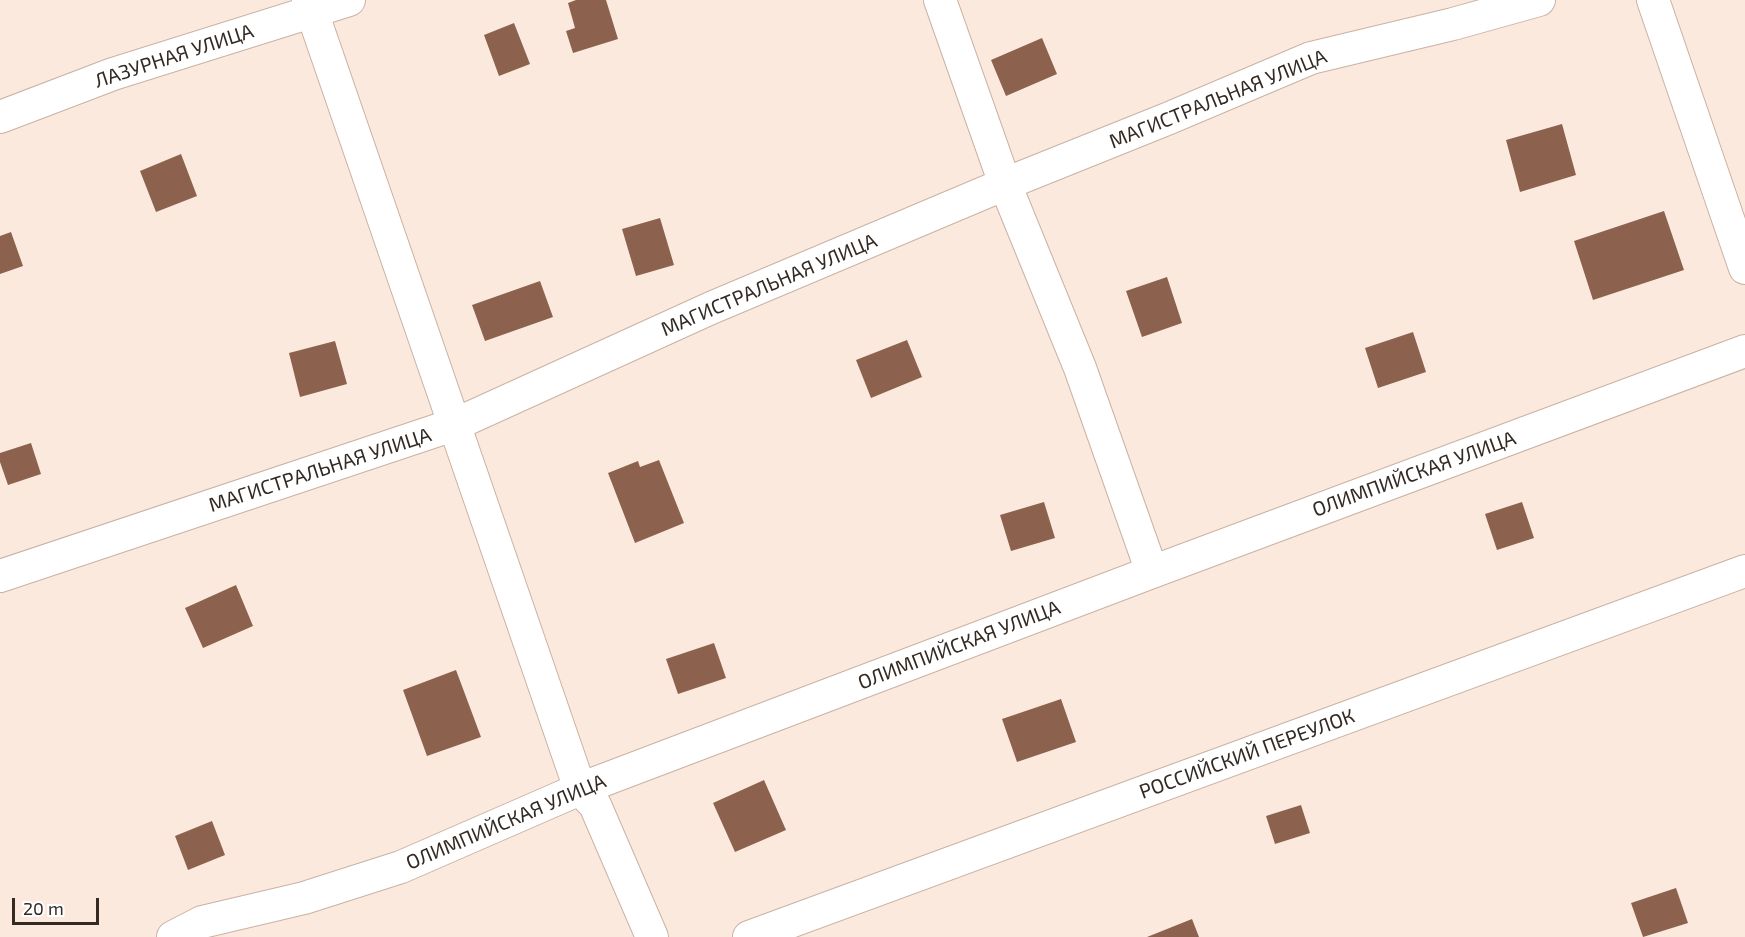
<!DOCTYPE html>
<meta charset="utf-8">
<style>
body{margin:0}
#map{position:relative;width:1745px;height:937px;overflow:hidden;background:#fce9dd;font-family:"Exo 2",sans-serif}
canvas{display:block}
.scale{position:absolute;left:12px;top:898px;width:87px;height:27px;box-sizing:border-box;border:3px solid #332a24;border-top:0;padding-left:8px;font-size:18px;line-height:21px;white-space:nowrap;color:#332a24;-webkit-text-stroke:4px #fff;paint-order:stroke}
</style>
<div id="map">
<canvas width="1745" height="937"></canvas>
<div class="scale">20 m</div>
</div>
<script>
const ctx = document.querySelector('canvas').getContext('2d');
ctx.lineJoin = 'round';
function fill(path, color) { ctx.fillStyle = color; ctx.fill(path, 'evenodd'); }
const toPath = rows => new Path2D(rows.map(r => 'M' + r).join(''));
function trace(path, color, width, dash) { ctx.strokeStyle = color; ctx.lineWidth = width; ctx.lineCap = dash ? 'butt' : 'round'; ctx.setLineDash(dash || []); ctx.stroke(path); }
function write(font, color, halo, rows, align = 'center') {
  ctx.font = font + ' "Exo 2",sans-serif'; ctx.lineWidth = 6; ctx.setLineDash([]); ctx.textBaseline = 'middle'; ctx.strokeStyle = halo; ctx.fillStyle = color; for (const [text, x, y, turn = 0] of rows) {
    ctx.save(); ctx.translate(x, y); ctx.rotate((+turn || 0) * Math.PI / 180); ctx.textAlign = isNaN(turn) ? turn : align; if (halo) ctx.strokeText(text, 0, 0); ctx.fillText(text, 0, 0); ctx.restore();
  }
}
const building = toPath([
 [576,0,606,0,618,39,573,53,566,31,575,28,568,3],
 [514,23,530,64,499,76,484,35],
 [1042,38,1057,74,1006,96,991,60],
 [1562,124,1576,175,1520,192,1506,140],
 [181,154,197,196,156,212,140,171],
 [1664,211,1684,270,1593,300,1574,241],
 [660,218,674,265,636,276,622,229],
 [11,232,23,266,0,274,0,236],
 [1167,277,1182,323,1142,337,1126,291],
 [540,281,553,317,485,341,472,305],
 [1413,332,1426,372,1378,388,1365,348],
 [907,340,922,377,871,398,856,360],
 [335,341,347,384,300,397,289,353],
 [31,443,41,474,8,485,0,462,0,453],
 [659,460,684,523,635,543,608,473,638,461,640,467],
 [1044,502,1055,538,1011,551,1000,515],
 [1522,502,1534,538,1497,550,1485,514],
 [236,585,253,626,203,648,185,608],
 [714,643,726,678,678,694,666,659],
 [456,670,481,737,427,756,403,690],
 [1061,699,1076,742,1017,762,1002,719],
 [764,780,786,830,735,852,713,803],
 [1301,805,1310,833,1275,844,1266,816],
 [212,821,225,855,188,870,175,836],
 [1676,888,1688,923,1643,937,1631,903],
 [1192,919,1199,937,1147,937]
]);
const street = toPath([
 [308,0,580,789,595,805,652,937],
 [940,0,1005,184,1080,368,1152,572],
 [1653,0,1745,268],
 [0,117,113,74,349,0],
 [0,576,456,424,711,308,1005,184,1167,119,1311,58,1453,24,1539,0],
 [173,937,202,922,304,898,401,867,580,789,1152,572,1745,351],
 [749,937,1745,571]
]);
const streetNames = [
 ["ЛАЗУРНАЯ УЛИЦА",174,56,-18],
 ["МАГИСТРАЛЬНАЯ УЛИЦА",1218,99,-22],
 ["МАГИСТРАЛЬНАЯ УЛИЦА",769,285,-23],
 ["МАГИСТРАЛЬНАЯ УЛИЦА",320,470,-18],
 ["ОЛИМПИЙСКАЯ УЛИЦА",1414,474,-20],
 ["ОЛИМПИЙСКАЯ УЛИЦА",959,645,-21],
 ["РОССИЙСКИЙ ПЕРЕУЛОК",1247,754,-20],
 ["ОЛИМПИЙСКАЯ УЛИЦА",506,822,-23]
];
fill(building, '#8c624e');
trace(street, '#c9b2a3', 34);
trace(street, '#fff', 32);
write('20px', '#332a24', '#fff', streetNames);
</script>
